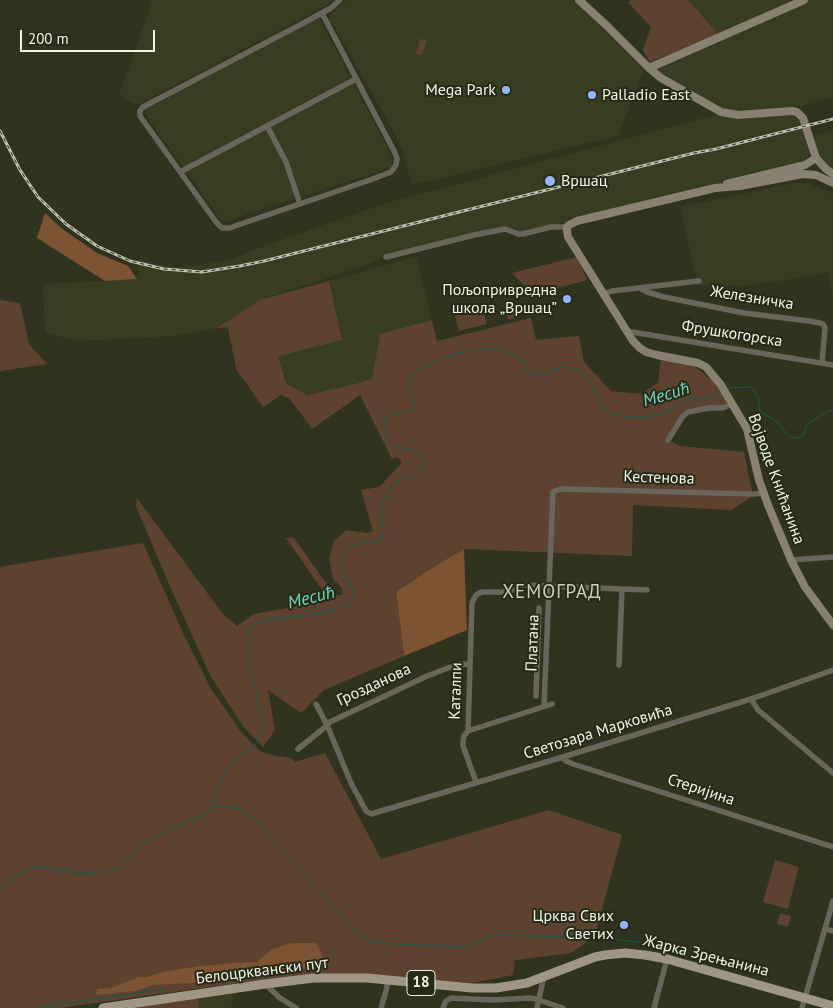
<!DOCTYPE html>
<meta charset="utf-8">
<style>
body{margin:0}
#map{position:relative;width:833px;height:1008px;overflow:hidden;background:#30341f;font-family:"PT Sans",sans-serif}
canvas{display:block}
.scale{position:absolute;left:20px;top:30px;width:135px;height:22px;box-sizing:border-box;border:2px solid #f0f3e6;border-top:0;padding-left:6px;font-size:15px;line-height:18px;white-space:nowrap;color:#f0f3e6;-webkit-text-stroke:4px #262a16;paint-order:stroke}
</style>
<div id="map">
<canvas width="833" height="1008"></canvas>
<div class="scale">200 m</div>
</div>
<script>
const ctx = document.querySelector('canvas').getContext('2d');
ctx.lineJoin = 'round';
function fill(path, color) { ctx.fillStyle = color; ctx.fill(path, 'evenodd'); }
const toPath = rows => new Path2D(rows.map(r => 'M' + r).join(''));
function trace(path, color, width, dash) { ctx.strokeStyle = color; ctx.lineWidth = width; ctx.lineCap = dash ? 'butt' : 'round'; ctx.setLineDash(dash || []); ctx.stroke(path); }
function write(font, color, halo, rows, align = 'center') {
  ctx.font = font + ' "PT Sans",sans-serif'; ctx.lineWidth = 4; ctx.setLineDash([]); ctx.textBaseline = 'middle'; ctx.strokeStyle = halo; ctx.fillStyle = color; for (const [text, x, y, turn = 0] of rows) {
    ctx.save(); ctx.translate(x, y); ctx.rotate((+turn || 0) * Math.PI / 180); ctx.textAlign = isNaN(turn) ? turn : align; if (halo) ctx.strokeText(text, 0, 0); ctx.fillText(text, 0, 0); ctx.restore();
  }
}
const built = toPath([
 [149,0,334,0,323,7,139,104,133,103,119,94,152,3],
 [347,0,573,0,644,69,618,136,412,185,402,149,392,129,330,19,332,13],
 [688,0,799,0,718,34],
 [809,0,833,0,833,97,803,106,734,113,722,108,651,69],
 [319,18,391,155,393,162,390,168,244,215,229,222,221,220,147,117,146,109],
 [719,114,734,119,790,115,801,119,810,155,804,163,602,213,563,224,520,232,494,228,438,242,381,259,367,265,260,300,217,328,175,336,78,341,45,333,43,284,137,279,139,260,178,268,231,260,253,250,383,204],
 [833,131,833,169,826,165,819,157,813,136],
 [795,183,808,183,833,194,833,296,828,272,799,278,736,287,736,285,698,286,680,207],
 [416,256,432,320,380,334,372,379,355,384,307,395,286,383,278,355,342,340,329,281],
 [239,991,230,1008,199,1008,198,997]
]);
const green = toPath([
 [631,0,688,0,718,34,650,62,643,50,651,27,628,2],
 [420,39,427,40,422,55,416,54],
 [577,257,587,280,540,293,524,285,512,273],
 [329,281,342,340,278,356,286,383,307,395,355,384,372,379,380,334,432,320,437,341,531,318,536,340,579,336,584,362,611,391,641,394,658,383,661,359,691,363,714,382,727,402,723,406,693,408,682,412,666,439,680,446,744,452,753,496,731,510,633,505,632,556,464,549,438,564,396,592,404,656,324,690,301,713,268,690,275,730,263,747,243,726,210,675,168,582,136,506,137,498,222,613,237,626,254,614,318,603,328,600,325,594,286,538,293,537,335,595,342,595,343,589,333,579,329,557,334,541,346,530,367,533,373,531,361,490,379,487,402,463,398,457,392,459,360,395,312,429,290,399,281,395,263,407,236,369,228,327,217,328,260,300],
 [0,300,20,303,29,344,47,364,0,371],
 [512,301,516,318,508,320,504,303],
 [483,310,487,324,459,331,455,316],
 [143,543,183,633,211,689,241,732,260,751,276,756,292,758,294,762,325,753,381,859,549,810,622,835,595,936,571,953,515,960,513,975,472,983,352,976,265,980,201,988,60,1008,0,1008,0,567],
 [775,860,799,867,788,909,763,902],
 [780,913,791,916,788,927,777,924],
 [198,997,199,1008,135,1008]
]);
const forest = toPath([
 [45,213,61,228,97,253,128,266,137,279,105,281,37,238],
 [464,549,467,630,404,656,396,592,438,564],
 [291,943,315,943,318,946,323,958,327,960,325,967,268,972,257,975,251,972,240,972,193,983,152,985,136,991,96,995,97,989,111,988,139,977,147,977,162,972,200,966,215,965,233,963,257,962,271,950]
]);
const stream = toPath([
 [728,389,731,388,751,387,758,396,760,412,776,421,790,437,798,438,804,434,807,424,826,412,833,410],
 [214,805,239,809,257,821,313,884],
 [0,888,18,873,34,867,42,867,72,873,92,873,120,868,140,846,151,837,164,834,170,828,202,816,210,810,213,804,215,794,228,768,240,756,253,749,261,734,264,726,263,718,258,702,257,691,253,682,248,662,246,638,247,629,252,625,268,620,312,615,337,608,349,603,353,598,354,592,342,568,342,558,346,551,351,546,361,543,379,542,382,538,384,532,381,509,383,501,388,495,391,488,397,481,413,476,421,469,424,463,424,458,421,454,396,446,390,442,386,435,384,425,387,417,392,414,410,411,414,408,415,401,410,388,409,382,414,374,423,366,459,353,486,349,501,349,520,359,531,375,539,376,562,367,574,368,583,372,595,390,604,408,611,413,621,416,634,417,644,418,663,413,674,408,688,399,716,396,718,392,722,391],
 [318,890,356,931,372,943,468,947,494,935,605,938,647,943],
 [165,1004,165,1008],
 [37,1008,163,989,164,995]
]);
const street = toPath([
 [322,13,394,151,397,158,396,165,391,172,370,180,238,225,230,228,222,228,216,222,140,116,140,111,143,107,298,26,331,8,340,0],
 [267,126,286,162,300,204],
 [180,172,356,79],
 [386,257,474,235,505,229,518,234,523,234,551,227,567,227],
 [640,288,647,292,664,297,744,313,809,321,820,323,823,324,825,328,822,363],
 [604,294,612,291,699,281],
 [626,331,833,365],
 [668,440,683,416,688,412,709,408,722,408,733,404],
 [791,560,833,557],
 [619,665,622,589],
 [536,696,539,608],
 [751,699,758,710,833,773],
 [316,704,327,725,351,783,366,811,371,814,563,757,751,699,833,670],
 [544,706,553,492,560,489,755,494,764,493],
 [468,731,552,704],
 [298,749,324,728,330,722,427,676,456,665,470,664],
 [563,757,566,761,573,764,833,847],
 [476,782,463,746,463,741,464,736,468,731,472,603,476,595,482,592,510,592,517,586,522,585,647,590],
 [825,929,833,931],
 [265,984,280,998,296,1008],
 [381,1008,386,991,388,980],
 [443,1008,446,1001,451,998,493,1000,530,998,536,999,563,1008],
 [537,1008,544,976],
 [654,1008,667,959],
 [802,1008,833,901]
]);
const secondary = toPath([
 [579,0,606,25,649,68,661,78,721,112,738,115,792,111,797,112,803,118,816,158,826,169,833,174],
 [649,68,804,0],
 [833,183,816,175,803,174,740,186,715,188,577,221,569,225,567,227,567,231,568,237,633,341,640,348,646,352,657,355,698,363,706,367,721,385,747,429,759,480,768,505,791,560,805,587,833,625],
 [727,184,805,165,816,158]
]);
const primary = toPath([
 [103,1008,265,984,314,978,367,978,472,988,496,988,527,983,595,957,605,955,625,953,645,955,667,959,833,1006]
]);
const rail = toPath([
 [0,131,20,170,38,197,66,224,97,246,130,261,164,269,202,272,240,266,264,261,694,153,716,149,833,119]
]);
const markers = [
 [506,90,5,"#95b6fd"],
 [592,95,5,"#95b6fd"],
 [550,181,6,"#95b6fd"],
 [567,299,5,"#95b6fd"],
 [624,925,5,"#95b6fd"]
];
const shields = [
 [421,983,28]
];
const shieldNames = [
 ["18",421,983]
];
const poiNames = [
 ["Mega Park",496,90],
 ["Palladio East",602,95,"left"],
 ["Вршац",561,181,"left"],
 ["Пољопривредна",557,290],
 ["школа „Вршац”",557,308],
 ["Црква Свих",614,916],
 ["Светих",614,934]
];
const streetNames = [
 ["Железничка",752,298,9],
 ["Фрушкогорска",732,334,9],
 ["Кестенова",659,478,2],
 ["Војводе Книћанина",776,479,70],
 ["Платана",533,643,-88],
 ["Грозданова",374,685,-25],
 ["Каталпи",456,691,-88],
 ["Светозара Марковића",598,732,-17],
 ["Стеријина",701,790,18],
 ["Жарка Зрењанина",706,956,14],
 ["Белоцрквански пут",262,971,-7]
];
const waterNames = [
 ["Месић",666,395,-17],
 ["Месић",311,598,-14]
];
const quarterNames = [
 ["ХЕМОГРАД",552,593]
];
fill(built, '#383d21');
fill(green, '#5d432f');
fill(forest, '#7c5434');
trace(stream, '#155b4d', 1);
trace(street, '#69655b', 5.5);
trace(secondary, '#888172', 8);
trace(primary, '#9f9783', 9);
trace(rail, '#bdc0b1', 3);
trace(rail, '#262a16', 1, [4]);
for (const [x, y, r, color] of markers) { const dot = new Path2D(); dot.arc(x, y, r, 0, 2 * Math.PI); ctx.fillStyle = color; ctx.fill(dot); trace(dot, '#262a16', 2); }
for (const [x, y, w] of shields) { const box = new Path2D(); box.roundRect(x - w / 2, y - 12.5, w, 25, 4); ctx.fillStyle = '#262a16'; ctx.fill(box); trace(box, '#f0f3e6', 1); }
write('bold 15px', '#f0f3e6', null, shieldNames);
write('16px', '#f0f3e6', '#262a16', poiNames, 'right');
write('16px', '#f0f3e6', '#262a16', streetNames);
write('italic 18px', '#71d5be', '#262a16', waterNames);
ctx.letterSpacing = '1px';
write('19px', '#cad0b7', '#262a16', quarterNames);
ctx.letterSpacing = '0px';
</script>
